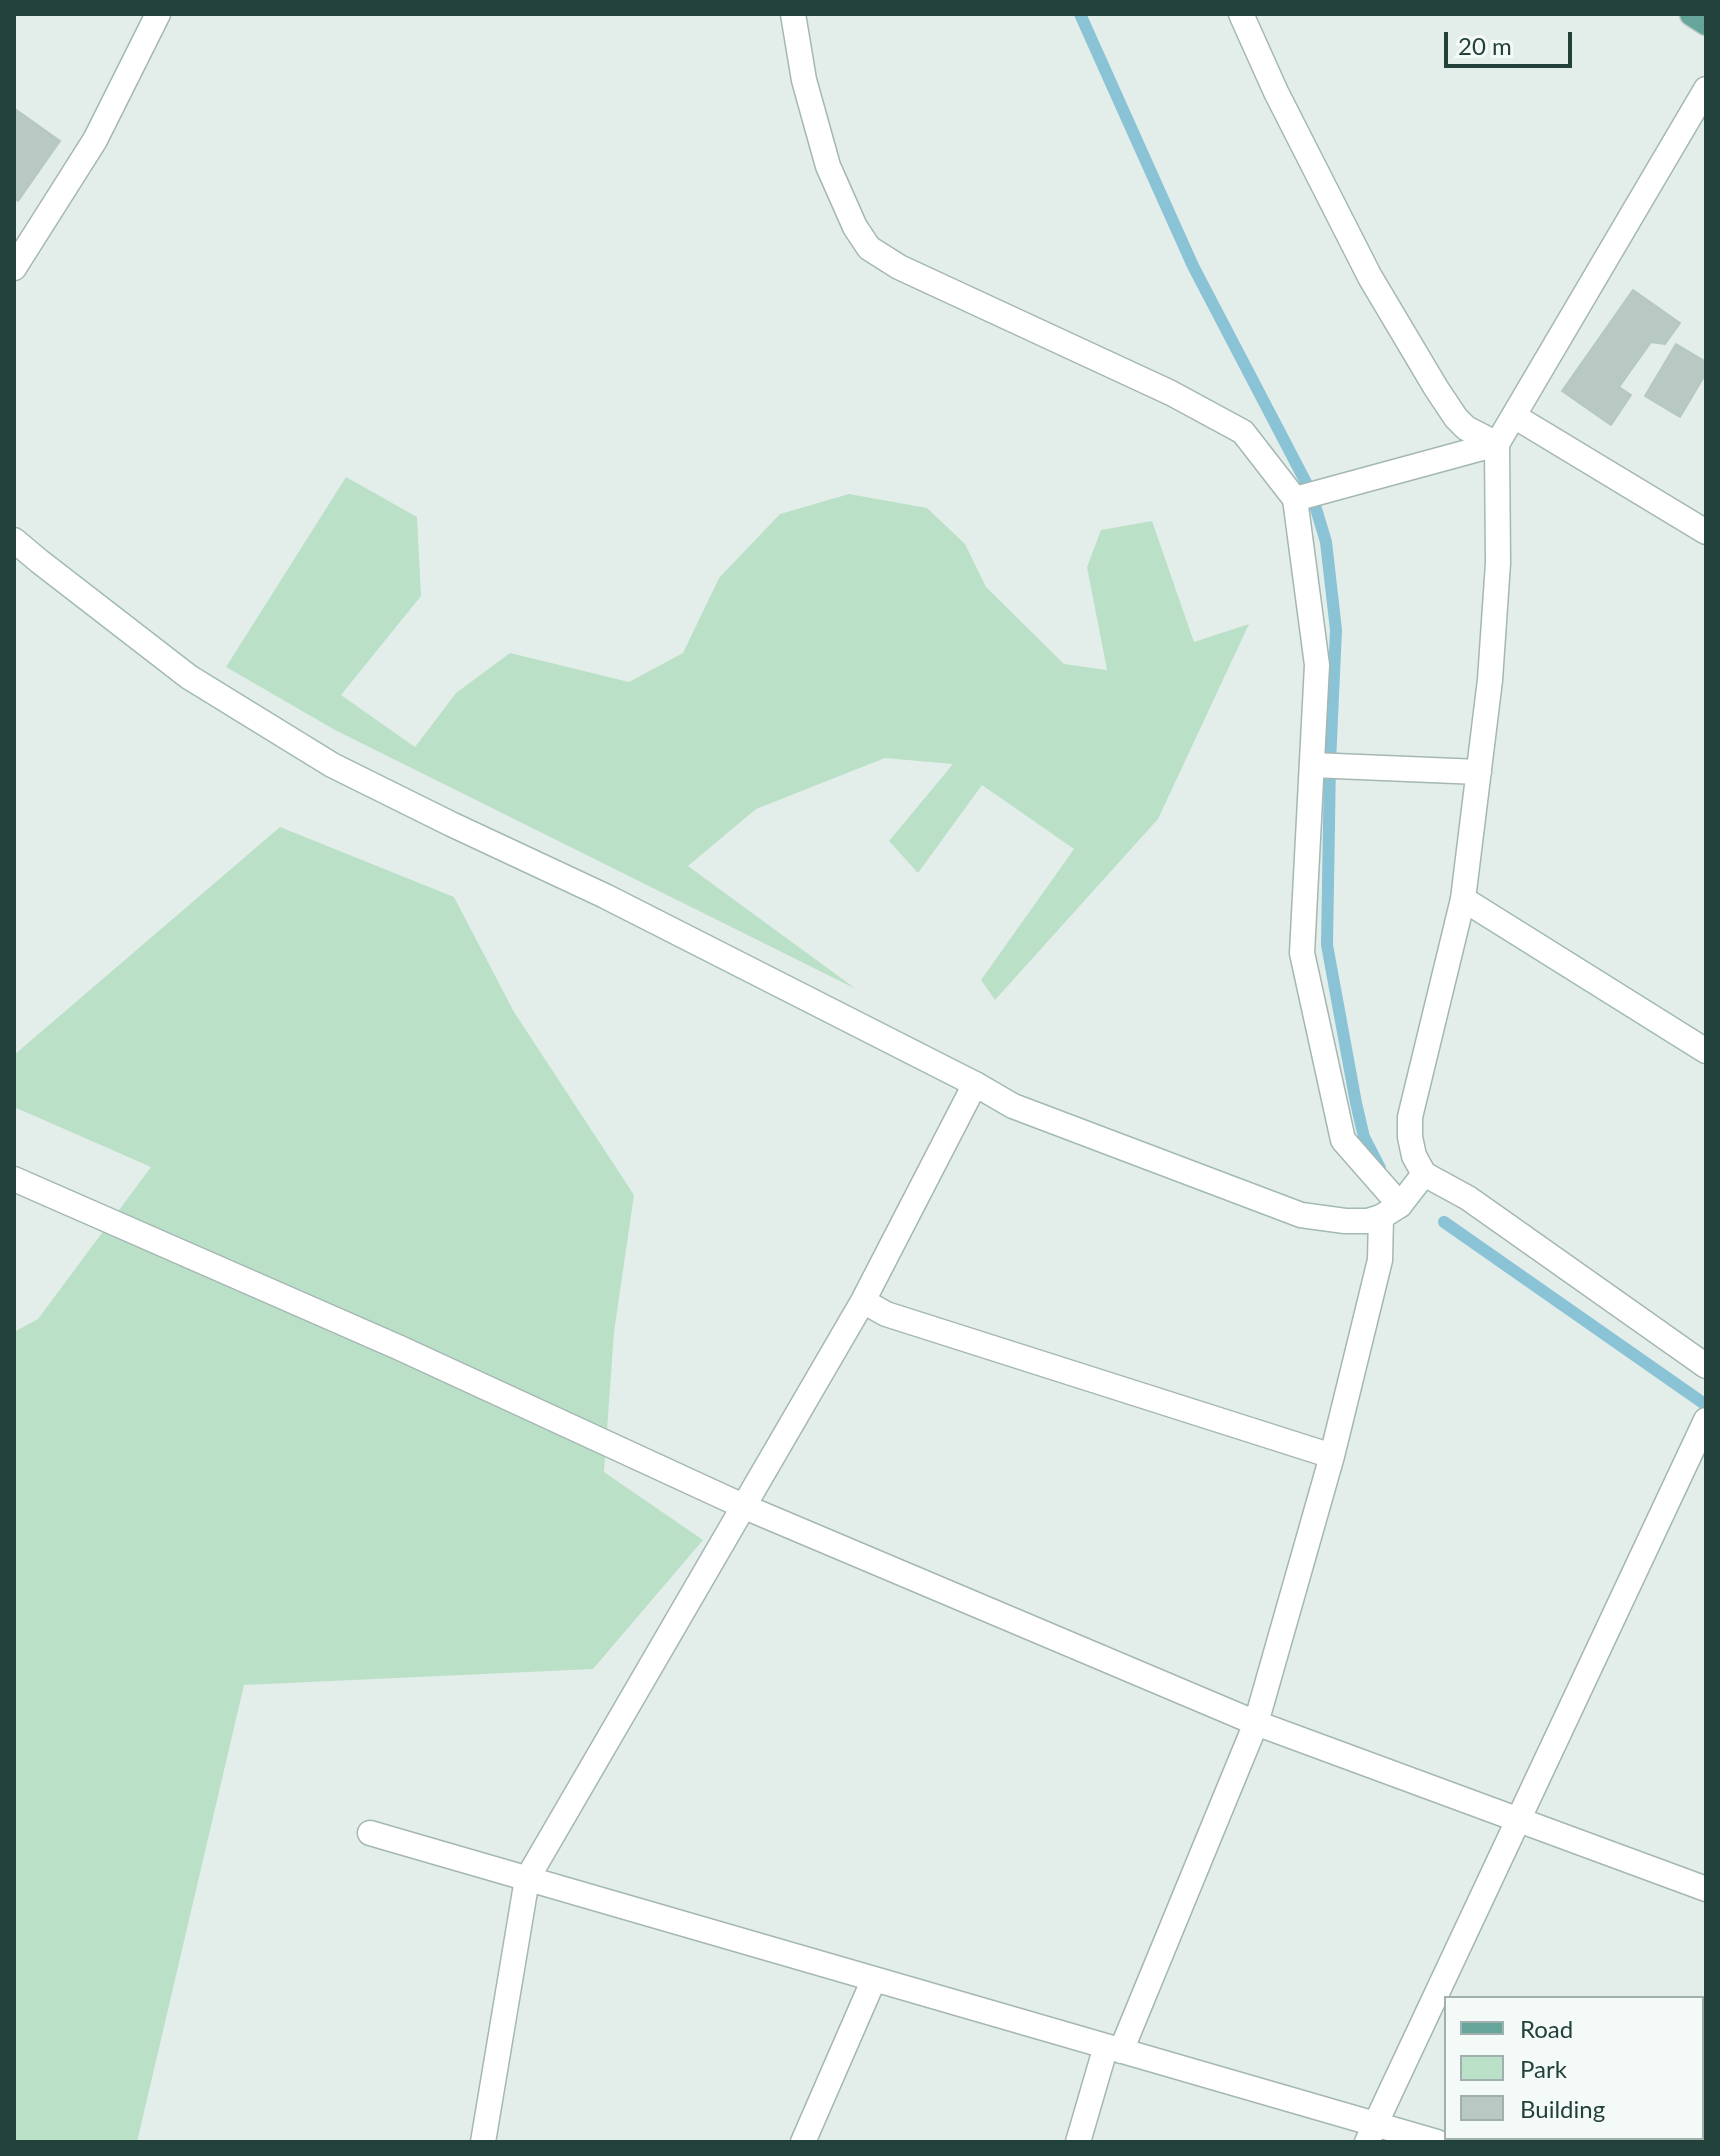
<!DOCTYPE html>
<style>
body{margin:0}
#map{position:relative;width:1720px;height:2156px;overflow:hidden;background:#e3eeea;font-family:Lato,sans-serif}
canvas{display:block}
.frame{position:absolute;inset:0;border:16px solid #22413b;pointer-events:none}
.legend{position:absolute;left:1444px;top:1996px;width:260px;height:144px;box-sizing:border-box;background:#f4faf8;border:2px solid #a0b0ac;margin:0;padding:10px 14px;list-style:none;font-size:24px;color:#22413b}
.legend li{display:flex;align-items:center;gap:16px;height:40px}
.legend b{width:40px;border:2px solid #a0b0ac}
.scale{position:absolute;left:1444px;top:32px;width:128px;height:36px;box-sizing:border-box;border:4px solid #22413b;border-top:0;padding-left:10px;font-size:24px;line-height:28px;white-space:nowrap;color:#22413b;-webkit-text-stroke:6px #f4faf8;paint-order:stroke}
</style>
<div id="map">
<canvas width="1720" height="2156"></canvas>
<div class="frame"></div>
<ul class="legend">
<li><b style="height:10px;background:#66a69a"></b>Road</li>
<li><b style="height:22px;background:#bbe0c8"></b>Park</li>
<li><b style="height:22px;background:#b8c9c3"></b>Building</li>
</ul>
<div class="scale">20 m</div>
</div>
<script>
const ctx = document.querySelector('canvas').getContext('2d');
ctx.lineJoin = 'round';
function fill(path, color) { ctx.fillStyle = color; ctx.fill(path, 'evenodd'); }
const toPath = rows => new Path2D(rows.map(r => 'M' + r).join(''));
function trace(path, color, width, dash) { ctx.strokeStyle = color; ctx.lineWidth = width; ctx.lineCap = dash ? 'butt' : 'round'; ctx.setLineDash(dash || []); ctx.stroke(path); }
const green = toPath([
 [346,477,417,517,421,596,341,695,415,747,456,693,510,653,629,682,683,653,719,578,780,514,849,494,927,508,965,544,986,587,1064,664,1107,670,1087,567,1101,530,1152,521,1194,642,1249,624,1158,819,995,1000,981,980,1074,849,982,785,918,873,889,841,953,764,885,758,756,809,688,866,856,989,335,730,226,667],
 [280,827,454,897,514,1012,634,1195,614,1332,604,1472,703,1540,593,1669,244,1685,137,2142,14,2142,14,1332,38,1319,151,1167,14,1107,14,1055]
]);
const stream = toPath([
 [1080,14,1193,266,1311,492,1326,542,1336,630,1330,762,1327,945,1356,1103,1364,1137,1380,1168],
 [1444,1222,1706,1405]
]);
const building = toPath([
 [15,109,60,141,18,201,14,198,15,109],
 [1633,290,1680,323,1665,344,1651,342,1619,387,1631,395,1611,425,1562,391,1633,290],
 [1676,344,1706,362,1706,373,1680,417,1645,396,1676,344],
 [1702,2050,1706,2051,1706,2113,1702,2111,1702,2050]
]);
const lane = toPath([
 [793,14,804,80,828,166,855,227,869,248,899,267,1171,393,1243,432,1295,499]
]);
const street = toPath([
 [1241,14,1276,92,1370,277,1436,388,1456,418,1466,428,1497,444],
 [1706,89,1497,444,1498,563,1490,680,1463,899,1410,1117,1410,1137,1414,1156,1424,1174,1468,1198,1706,1366],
 [14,268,95,140,158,14],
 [1514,416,1706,532],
 [1312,765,1479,772],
 [14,1179,400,1348,745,1507,1256,1723,1706,1889],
 [1400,1205,1343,1140,1302,953,1317,665,1295,499,1497,444],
 [863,1301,886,1314,1332,1456],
 [370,1833,1437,2142],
 [1121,2051,1256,1723,1332,1456,1380,1260,1381,1217],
 [483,2142,527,1879,863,1301,975,1084],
 [803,2142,874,1979],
 [1078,2142,1106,2046],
 [1367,2142,1706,1420]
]);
const secondary = toPath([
 [14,540,39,561,189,677,332,765,451,824,605,896,975,1084,1013,1106,1301,1215,1345,1221,1368,1221,1381,1217,1400,1205,1424,1174],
 [1463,899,1706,1051]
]);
const primary = toPath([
 [1692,14,1706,23]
]);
fill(green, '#bbe0c8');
trace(stream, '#89c3d5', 12);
fill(building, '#b8c9c3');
trace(building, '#b5c8c2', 2);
trace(lane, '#a5b7b2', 27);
trace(street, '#a5b7b2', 27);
trace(secondary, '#a1bab3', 27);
trace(primary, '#c1cac8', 27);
trace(lane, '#fff', 24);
trace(street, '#fff', 24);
trace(secondary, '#fff', 24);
trace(primary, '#66a69a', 24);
</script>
